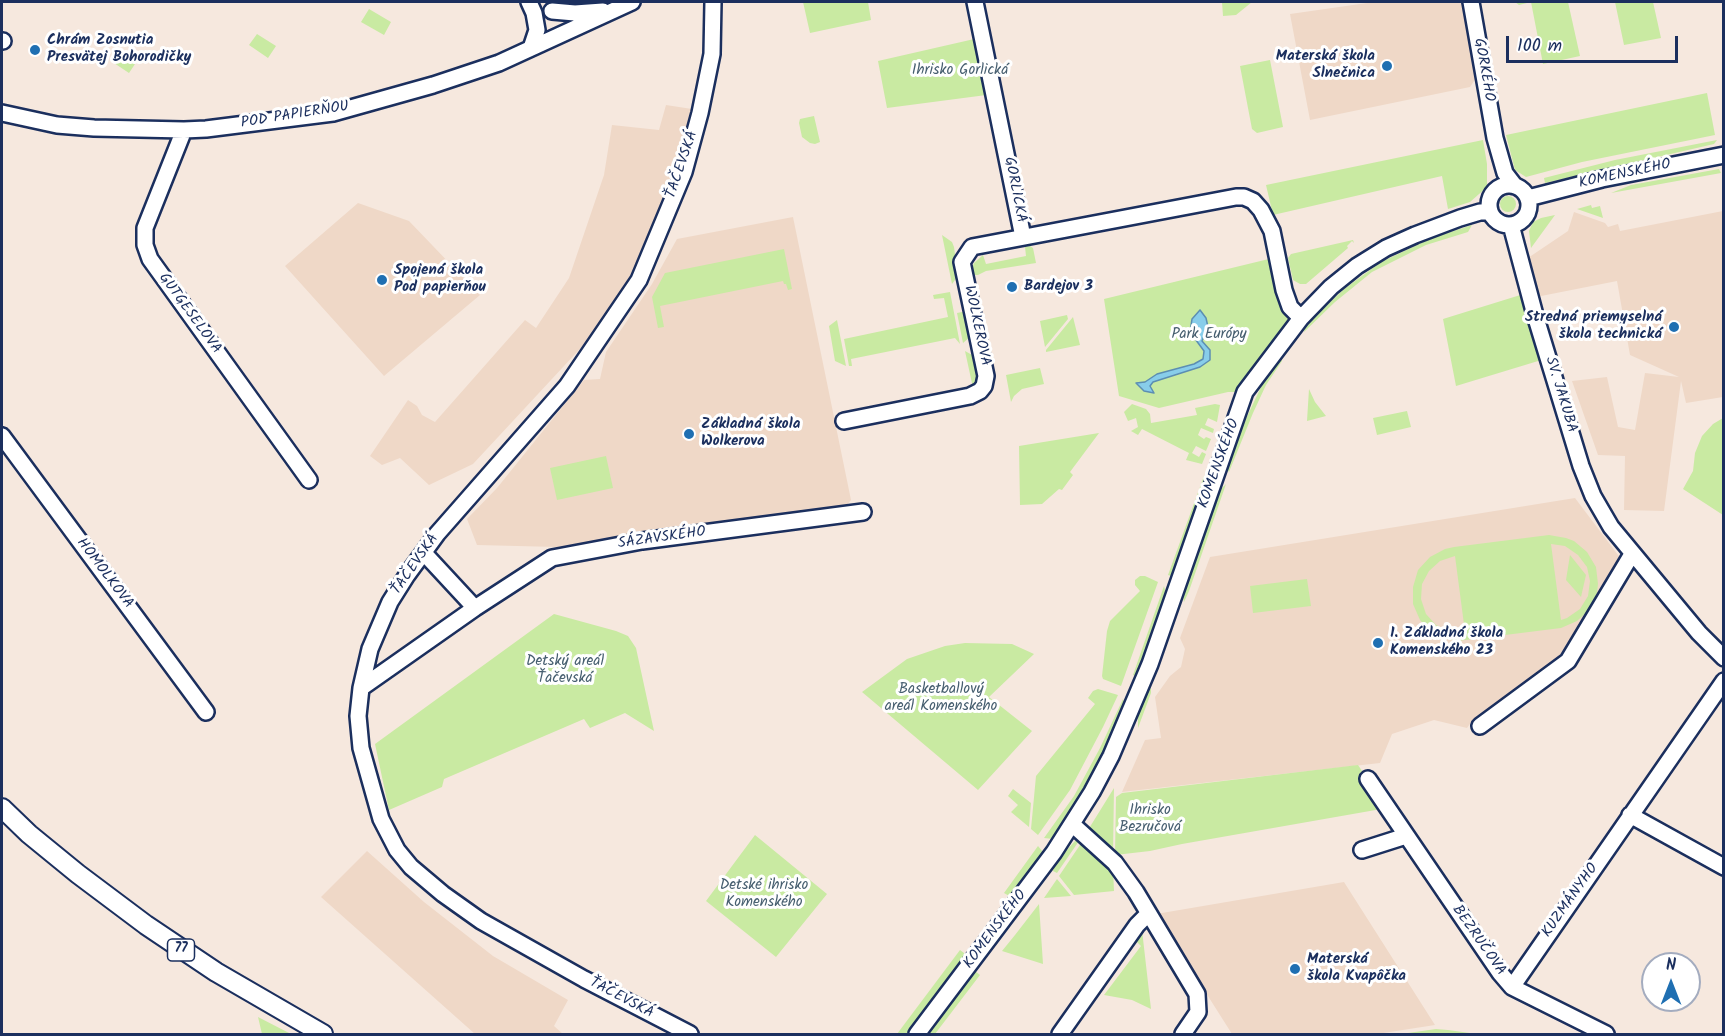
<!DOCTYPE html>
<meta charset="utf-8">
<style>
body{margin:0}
#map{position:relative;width:1725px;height:1036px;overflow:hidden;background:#f6e8de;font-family:Kalam,sans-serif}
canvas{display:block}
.frame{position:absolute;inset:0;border:3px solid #1b2f5e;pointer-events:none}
.north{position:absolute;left:1641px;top:952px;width:60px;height:60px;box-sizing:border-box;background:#fff;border:2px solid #a4acbf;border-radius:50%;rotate:0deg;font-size:16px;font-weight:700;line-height:24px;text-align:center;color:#1b2f5e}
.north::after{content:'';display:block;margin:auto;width:21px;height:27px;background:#1f6fb2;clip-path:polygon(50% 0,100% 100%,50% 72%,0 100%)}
.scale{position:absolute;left:1506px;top:36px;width:172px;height:27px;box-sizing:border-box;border:3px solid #1b2f5e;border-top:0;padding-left:8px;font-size:18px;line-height:21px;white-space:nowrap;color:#1b2f5e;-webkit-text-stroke:4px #fff;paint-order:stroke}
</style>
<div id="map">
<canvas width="1725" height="1036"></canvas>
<div class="frame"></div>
<div class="north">N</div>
<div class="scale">100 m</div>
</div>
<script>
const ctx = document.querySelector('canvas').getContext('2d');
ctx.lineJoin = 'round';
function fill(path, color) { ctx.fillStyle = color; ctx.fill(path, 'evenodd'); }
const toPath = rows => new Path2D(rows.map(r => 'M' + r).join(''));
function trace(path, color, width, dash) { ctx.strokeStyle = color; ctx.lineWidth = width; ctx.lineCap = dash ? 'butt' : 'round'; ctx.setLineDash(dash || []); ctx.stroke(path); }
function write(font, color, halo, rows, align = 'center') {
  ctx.font = font + ' Kalam,sans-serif'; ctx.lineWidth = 6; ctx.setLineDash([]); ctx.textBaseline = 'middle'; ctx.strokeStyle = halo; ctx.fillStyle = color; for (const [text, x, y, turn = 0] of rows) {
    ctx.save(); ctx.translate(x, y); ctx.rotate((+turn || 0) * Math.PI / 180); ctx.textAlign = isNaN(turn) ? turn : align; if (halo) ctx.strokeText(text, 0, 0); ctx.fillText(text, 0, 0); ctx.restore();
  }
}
const built = toPath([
 [1374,2,1463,2,1476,78,1470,87,1310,120,1290,14],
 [666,105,692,109,683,146,652,228,632,273,590,338,473,464,429,485,400,458,382,465,370,456,408,400,417,406,422,415,435,422,525,320,536,328,569,278,604,175,612,125,659,130],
 [358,203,409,221,480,295,384,376,285,266],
 [1723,211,1723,397,1686,403,1681,381,1664,511,1624,510,1625,456,1598,455,1572,381,1607,377,1618,427,1635,430,1645,373,1679,377,1630,355,1617,281,1531,298,1522,262,1568,231,1574,212,1605,223,1608,227,1618,224,1620,231],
 [793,217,851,500,846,506,557,547,477,545,467,519,497,488,584,380,600,379,606,352,652,284,677,239],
 [1575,498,1621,559,1570,649,1472,721,1467,728,1434,720,1392,734,1380,763,1122,792,1145,740,1161,738,1155,697,1170,676,1181,667,1185,649,1180,638,1210,557],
 [367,851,424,902,493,956,568,1000,554,1026,563,1034,475,1034,321,897],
 [1344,882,1435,1025,1377,1034,1232,1034,1156,914]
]);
const green = toPath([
 [803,2,868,2,871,20,810,33],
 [1222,2,1252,2,1236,15,1223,16],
 [1515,2,1568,2,1580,56,1543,64,1531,2,1519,5],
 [1615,2,1653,2,1661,38,1624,45],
 [369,9,391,22,384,35,361,22],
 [257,34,276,46,268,58,249,45],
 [983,37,994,94,887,108,878,61],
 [117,52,135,64,129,73,111,61],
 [1270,60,1283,127,1257,133,1252,129,1240,66],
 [1707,93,1715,135,1582,162,1526,177,1515,170,1506,135],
 [814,116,820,142,815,144,810,143,802,137,799,123,800,119],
 [1483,140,1487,164,1487,187,1470,202,1448,209,1442,176,1273,215,1266,185],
 [1717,140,1714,144,1545,183,1544,178,1615,160],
 [1719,169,1721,173,1611,193,1631,185],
 '1500 204a8 8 0 1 1 16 0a8 8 0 1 1-16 0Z',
 [1591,205,1592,208,1600,206,1603,218,1577,209],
 [1555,215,1531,248,1529,231,1533,222,1541,218],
 [1472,225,1468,232,1426,245,1372,272,1335,302,1304,332,1305,327,1309,322,1344,289,1381,262,1432,238],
 [942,235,952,242,954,247,958,276,952,284],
 [1353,240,1354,243,1352,241,1347,246,1348,248,1306,284,1300,284,1293,280,1288,258,1291,254],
 [1030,246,1033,248,1036,263,986,271,978,275,974,275,971,270,974,263,983,255,986,264,1026,256,1025,247],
 [784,249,792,289,788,290,786,284,784,284,783,281,660,306,664,327,658,328,652,297,665,273],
 [1277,257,1301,318,1245,392,1228,392,1159,408,1119,396,1104,299],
 [950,292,960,344,955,338,851,359,852,366,849,366,844,339,948,317,944,298,934,299,933,295],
 [1530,292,1548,358,1456,386,1443,319],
 [967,311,971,331,970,337,963,343,957,313],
 [1067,315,1068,319,1045,347,1040,321],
 [1073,317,1080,345,1046,352,1046,350],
 [837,320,846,366,835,361,829,326],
 [965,351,974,356,979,369,979,380,973,388],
 [1281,356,1282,361,1266,385,1253,413,1229,472,1227,469,1244,423,1261,387],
 [1040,368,1044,384,1022,389,1014,396,1011,402,1006,375],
 [1309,389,1315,402,1326,416,1307,421],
 [1132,404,1146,409,1150,414,1151,423,1197,415,1195,408,1215,404,1220,405,1217,422,1208,418,1205,425,1214,429,1213,433,1201,428,1198,435,1204,439,1206,437,1211,439,1206,451,1196,446,1192,453,1199,457,1202,452,1206,454,1202,464,1186,460,1189,453,1142,429,1138,435,1131,431,1138,427,1136,418,1128,421,1124,412],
 [1407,411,1411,427,1377,435,1373,418],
 [1723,418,1723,515,1683,489,1693,471,1695,453,1702,436,1713,424],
 [1099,433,1070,472,1073,475,1062,490,1059,489,1042,504,1020,505,1019,446],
 [606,456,613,488,557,500,550,468],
 [1204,476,1203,491,1175,570,1171,576,1168,575],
 [1226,484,1189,591,1184,602,1182,591,1221,489],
 [1549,535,1566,538,1574,541,1587,552,1596,567,1598,584,1597,593,1590,609,1577,621,1561,628,1457,641,1440,637,1426,627,1420,620,1413,604,1413,587,1418,570,1430,557,1445,549,1454,547],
 [1551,544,1565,546,1578,555,1587,567,1590,581,1588,596,1580,609,1567,618,1561,620],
 [1455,556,1465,632,1450,632,1436,625,1426,614,1421,599,1422,584,1429,571,1440,561],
 [1570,555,1586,575,1581,597,1566,580],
 [1140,576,1145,576,1158,582,1121,686,1103,679,1102,676,1107,631,1110,621,1140,591,1135,585,1135,580],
 [1307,579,1311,606,1253,613,1250,586],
 [1164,586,1166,594,1137,677,1133,675],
 [554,614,616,631,628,636,636,648,654,731,625,713,590,728,584,719,444,779,442,787,389,810,375,744],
 [965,643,1012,644,1034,654,989,697,1032,731,978,790,862,692,907,659,945,646],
 [1149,688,1151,689,1151,693,1138,728,1138,716],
 [1098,689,1118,695,1103,727,1070,790,1038,835,1031,829,1036,776,1095,704,1088,698,1093,691],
 [1123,699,1125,704,1113,734,1092,775,1053,839,1044,838,1074,796,1100,748],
 [1358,765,1387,808,1182,844,1150,851,1115,855,1116,797,1122,793],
 [1114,788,1113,855,1088,830],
 [1013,789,1031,803,1029,827,1011,812,1018,805,1008,796],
 [755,835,827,894,776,957,706,901],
 [1075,841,1079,841,1057,873,1053,871,1055,863],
 [1082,842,1113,869,1114,891,1074,895,1059,876],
 [1038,846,1043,852,1041,856,1011,897,1004,893],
 [1057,879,1071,896,1044,898],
 [1039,904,1043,964,1002,951,1015,935],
 [1142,930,1151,1009,1132,1000,1104,995,1141,946,1135,940],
 [960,950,964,953,965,957,917,1022,907,1034,897,1034],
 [975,971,980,975,935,1034,927,1034],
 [258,1017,291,1034,262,1034],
 [1436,1029,1448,1030,1477,1034,1401,1034]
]);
const water = toPath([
 [1200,310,1206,318,1208,327,1202,341,1210,350,1210,360,1200,367,1153,382,1150,386,1154,393,1144,391,1136,383,1145,382,1157,374,1194,364,1203,359,1204,351,1190,332,1192,319,1200,310]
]);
const minor = toPath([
 [529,2,534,13,537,30,531,48],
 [975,2,1023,237],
 [1471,2,1495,138,1505,173,1515,186],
 [552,11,575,13,603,11],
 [2,41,3,41],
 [2,113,57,125,94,128,184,130,206,129,333,113,433,85,499,63,632,2],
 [184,130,145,228,145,245,150,259,309,480],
 '1489 205a20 20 0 1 1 40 0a20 20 0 1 1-40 0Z',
 [1528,198,1602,179,1724,155],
 [1511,225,1535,315,1581,466,1593,496,1611,527,1699,633,1724,658],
 [844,421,970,396,980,391,984,386,986,376,962,262,972,247,1236,197,1244,197,1253,201,1261,210,1272,231,1284,290,1290,307,1301,318],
 [2,436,206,712],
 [424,553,475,608],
 [361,688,475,608,552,558,642,541,863,512],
 [1480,726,1568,661,1632,554],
 [1368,779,1500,973,1512,987,1606,1034],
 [1630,815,1724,867],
 [1072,824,1115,863,1136,892,1197,994,1198,1012,1183,1034],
 [1362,850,1406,836],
 [1512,987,1724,681],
 [690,1034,584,979,481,921,443,894,411,867,397,850,381,819,361,748,358,716,361,688,370,649,390,602,407,575,437,534,567,386,639,280,684,172,700,113,712,54,713,2],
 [917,1034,1054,852,1092,792,1111,756,1150,664,1245,392,1301,318,1331,287,1357,266,1386,248,1415,235,1460,218,1480,212,1490,212],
 [1060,1034,1137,925,1148,914]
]);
const major = toPath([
 [2,808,29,834,78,874,146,925,216,972,323,1034]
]);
const markers = [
 [35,50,6,"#1f6fb2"],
 [1387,66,6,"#1f6fb2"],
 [382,280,6,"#1f6fb2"],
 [1012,287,6,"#1f6fb2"],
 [1674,327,6,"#1f6fb2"],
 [689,434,6,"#1f6fb2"],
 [1378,643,6,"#1f6fb2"],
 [1295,969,6,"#1f6fb2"]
];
const shields = [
 [181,950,27]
];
const shieldNames = [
 ["77",181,950]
];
const poiNames = [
 ["Chrám Zosnutia",47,41],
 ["Presvätej Bohorodičky",47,58],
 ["Materská škola",1375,57,"right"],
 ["Slnečnica",1375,74,"right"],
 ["Spojená škola",394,271],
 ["Pod papierňou",394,288],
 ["Bardejov 3",1024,287],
 ["Stredná priemyselná",1662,318,"right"],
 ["škola technická",1662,335,"right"],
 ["Základná škola",701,425],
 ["Wolkerova",701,442],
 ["1. Základná škola",1390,634],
 ["Komenského 23",1390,651],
 ["Materská",1307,960],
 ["škola Kvapôčka",1307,977]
];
const streetNames = [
 ["GORKÉHO",1483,70,80],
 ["POD PAPIERŇOU",295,116,-9],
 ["ŤAČEVSKÁ",683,165,-71],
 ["KOMENSKÉHO",1625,175,-12],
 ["GORLICKÁ",1014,190,79],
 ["GUTGESELOVA",189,314,54],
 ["WOLKEROVA",976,326,78],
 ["SV. JAKUBA",1560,395,73],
 ["KOMENSKÉHO",1220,464,-70],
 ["SÁZAVSKÉHO",662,539,-8],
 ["ŤAČEVSKÁ",416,565,-55],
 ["HOMOLKOVA",104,574,53],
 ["KUZMÁNYHO",1571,901,-55],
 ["KOMENSKÉHO",996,930,-53],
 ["BEZRUČOVA",1478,941,55],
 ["ŤAČEVSKÁ",621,999,28]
];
const parkNames = [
 ["Ihrisko Gorlická",960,71],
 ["Park Európy",1209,335],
 ["Detský areál",565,662],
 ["Ťačevská",565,679],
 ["Basketballový",941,690],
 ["areál Komenského",941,707],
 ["Ihrisko",1150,811],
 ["Bezručová",1150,828],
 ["Detské ihrisko",764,886],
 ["Komenského",764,903]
];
fill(built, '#efd8c7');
fill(green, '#c9eaa2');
fill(water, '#88cdea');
trace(water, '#5c8eb2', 1.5);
trace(minor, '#1b2f5e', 20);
trace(major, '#1b2f5e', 22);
trace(minor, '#fff', 15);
trace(major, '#fff', 18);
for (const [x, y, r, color] of markers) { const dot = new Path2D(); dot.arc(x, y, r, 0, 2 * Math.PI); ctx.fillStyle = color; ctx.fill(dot); trace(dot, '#fff', 2); }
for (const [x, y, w] of shields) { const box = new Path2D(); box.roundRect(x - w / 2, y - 11, w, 22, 4.5); ctx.fillStyle = '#fff'; ctx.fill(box); trace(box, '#1b2f5e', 1.5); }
write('bold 14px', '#1b2f5e', null, shieldNames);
write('bold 15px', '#1b2f5e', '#fff', poiNames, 'left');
write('15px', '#1b2f5e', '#fff', streetNames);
write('15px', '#465e6f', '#fff', parkNames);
</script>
